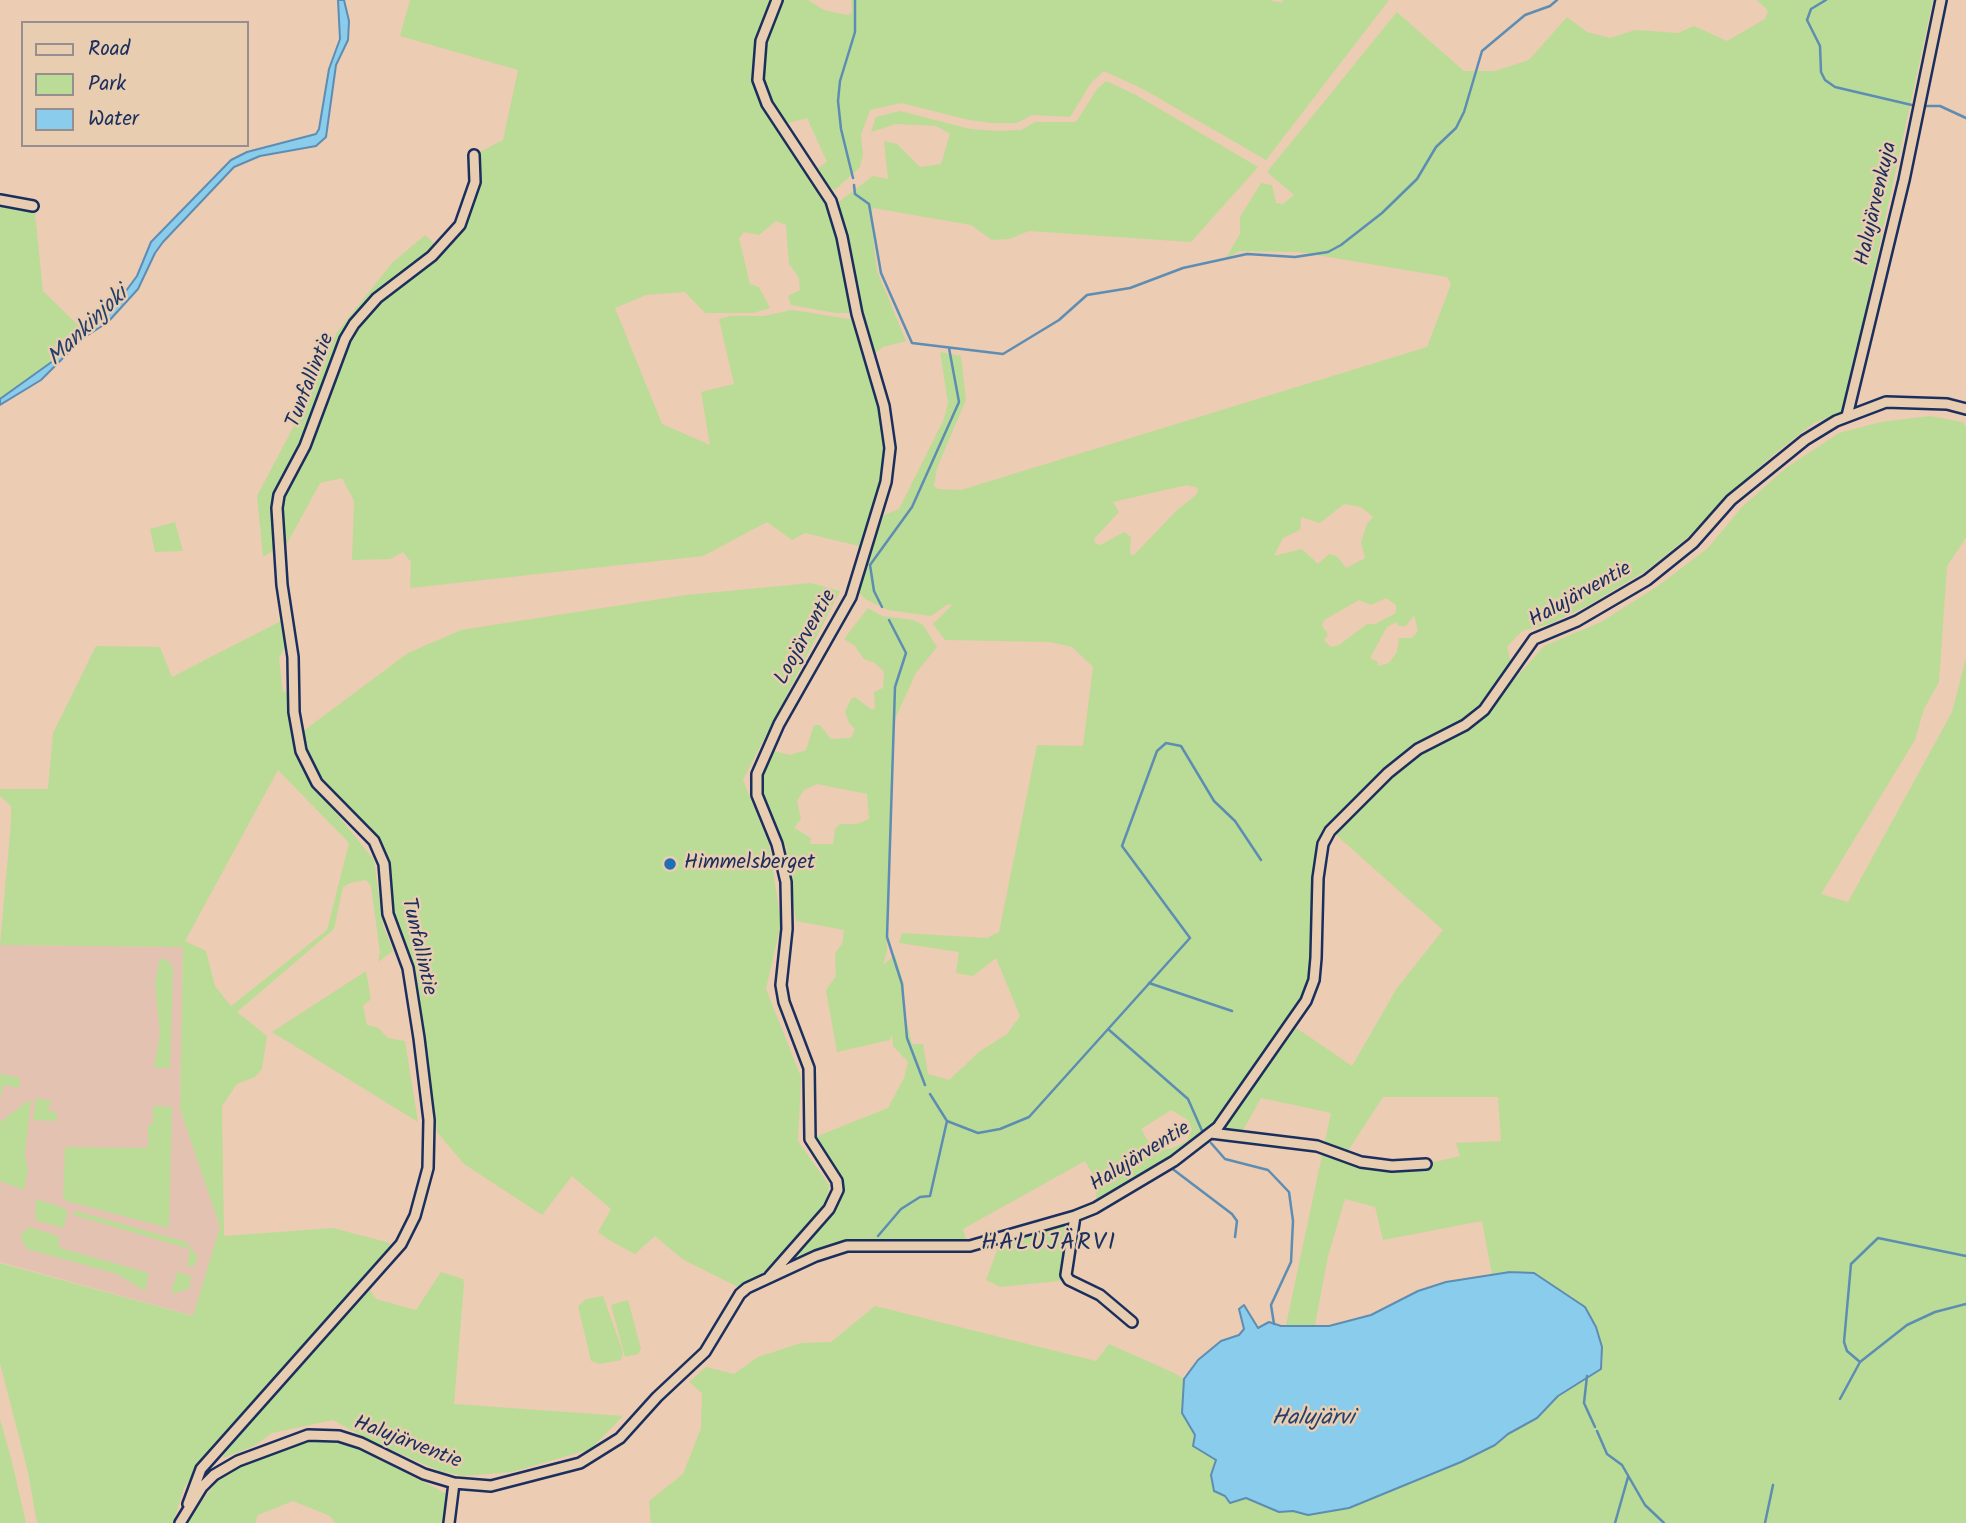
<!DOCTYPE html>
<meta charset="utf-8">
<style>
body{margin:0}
#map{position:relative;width:1966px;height:1523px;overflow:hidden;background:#ecccb3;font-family:Kalam,sans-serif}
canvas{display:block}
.legend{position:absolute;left:21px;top:21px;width:228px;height:126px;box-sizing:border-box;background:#e9cdb0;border:2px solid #978e8f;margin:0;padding:9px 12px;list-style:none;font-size:21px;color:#1b2f5e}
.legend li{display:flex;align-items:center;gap:14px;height:35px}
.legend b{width:35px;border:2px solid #978e8f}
</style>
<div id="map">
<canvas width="1966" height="1523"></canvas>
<ul class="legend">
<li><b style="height:9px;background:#e9cdb0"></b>Road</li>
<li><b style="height:19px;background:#bbdc96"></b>Park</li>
<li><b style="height:19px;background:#89cceb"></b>Water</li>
</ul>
</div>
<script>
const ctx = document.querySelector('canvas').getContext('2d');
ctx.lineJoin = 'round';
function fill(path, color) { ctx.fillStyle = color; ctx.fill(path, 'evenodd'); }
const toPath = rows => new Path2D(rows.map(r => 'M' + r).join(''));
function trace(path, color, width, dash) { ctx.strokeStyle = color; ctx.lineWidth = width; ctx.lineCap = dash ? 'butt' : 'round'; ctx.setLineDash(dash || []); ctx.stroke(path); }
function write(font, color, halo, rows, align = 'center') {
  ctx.font = font + ' Kalam,sans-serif'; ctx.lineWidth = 5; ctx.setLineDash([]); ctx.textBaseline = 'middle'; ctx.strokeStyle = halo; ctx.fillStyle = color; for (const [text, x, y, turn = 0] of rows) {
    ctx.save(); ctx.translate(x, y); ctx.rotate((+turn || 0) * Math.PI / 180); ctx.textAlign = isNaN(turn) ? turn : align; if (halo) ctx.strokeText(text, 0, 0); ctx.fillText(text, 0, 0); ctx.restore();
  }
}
const built = toPath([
 [0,945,183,947,180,1109,220,1227,194,1316,0,1262]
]);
const green = toPath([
 [410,0,773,0,757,40,754,80,764,106,824,194,839,238,853,313,836,313,791,305,788,296,800,290,799,278,789,264,786,225,776,221,759,235,744,232,739,238,750,284,759,287,770,308,753,313,705,313,685,292,646,295,615,308,662,424,710,445,701,392,734,384,719,319,730,316,764,316,792,310,855,320,880,407,886,449,882,481,863,547,805,533,792,540,767,522,703,556,410,588,411,562,403,552,390,559,352,560,354,501,342,478,320,483,288,542,263,557,257,496,308,399,337,332,392,263,425,235,439,248,449,240,475,182,474,155,503,140,518,70,400,36],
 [782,0,808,0,824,10,847,15,852,13,851,0,1269,0,1282,3,1283,0,1389,0,1266,160,1143,89,1104,71,1091,83,1070,117,1032,115,1017,123,992,123,969,120,901,103,870,110,861,135,863,154,860,167,835,190,830,189,818,168,827,162,807,118,785,124,766,99,759,71,763,47],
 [1757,0,1933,0,1843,412,1814,423,1773,455,1725,498,1689,536,1647,570,1589,605,1550,624,1522,631,1507,647,1511,664,1481,707,1395,761,1327,828,1315,855,1313,955,1308,988,1249,1078,1208,1131,1180,1154,1097,1205,1095,1178,1085,1161,963,1229,966,1240,913,1239,911,1246,847,1246,768,1278,838,1190,810,1139,888,1108,904,1078,908,1062,893,1046,892,1034,890,1040,837,1052,826,990,836,976,835,953,842,944,844,930,796,921,786,845,781,845,759,786,770,750,790,755,806,750,814,725,820,725,831,739,851,738,855,729,849,723,845,712,851,699,855,697,872,710,875,708,874,692,883,688,884,672,875,663,864,659,855,646,844,639,868,608,882,616,913,620,923,625,937,647,916,673,894,721,887,951,883,965,895,955,904,984,904,1009,912,1044,923,1044,928,1074,949,1080,979,1052,1007,1034,1020,1016,996,958,973,976,956,973,959,952,899,943,902,933,987,938,999,932,1037,745,1083,746,1093,667,1072,647,1050,642,945,640,933,624,952,605,948,604,931,616,888,610,867,600,857,591,884,515,899,509,944,419,948,403,940,352,961,356,966,400,937,468,934,486,938,489,961,490,1427,347,1451,284,1447,277,1299,252,1240,251,1226,258,1240,234,1240,217,1261,183,1272,185,1276,203,1283,204,1294,195,1267,172,1397,12,1464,71,1495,71,1529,60,1567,17,1587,32,1610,38,1635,30,1678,33,1694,26,1727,41,1765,19,1768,11],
 [1187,485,1198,488,1197,494,1176,511,1135,554,1132,556,1130,552,1131,537,1124,532,1101,545,1095,543,1094,539,1119,512,1113,502],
 [1344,504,1361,507,1373,517,1367,524,1361,542,1365,558,1346,568,1337,556,1329,554,1318,564,1302,549,1274,556,1283,538,1300,530,1301,517,1320,523],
 [1386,598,1396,605,1396,613,1375,624,1367,624,1339,645,1331,647,1324,640,1328,634,1322,626,1324,620,1359,600,1371,605],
 [1414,615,1418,631,1412,638,1399,638,1397,652,1389,663,1377,666,1378,662,1370,658,1387,627,1396,622,1399,626,1406,626],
 [817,784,867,794,869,819,857,824,840,824,835,829,833,844,810,844,811,838,794,828,801,819,797,801,804,790],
 [1171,1110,1188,1120,1192,1129,1187,1141,1173,1148,1154,1151,1141,1129],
 [1106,81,1136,95,1258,167,1191,242,1029,231,1009,239,992,240,971,225,873,208,871,218,877,271,906,341,883,347,874,354,836,204,873,176,888,179,884,141,897,144,920,167,941,164,950,134,936,126,896,124,871,132,876,117,900,111,970,129,996,131,1021,130,1035,122,1076,122,1097,89],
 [0,198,34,204,43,291,82,329,62,347,53,361,0,399],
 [1930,416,1963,422,1966,427,1966,538,1947,566,1939,682,1924,709,1915,740,1821,894,1848,902,1952,712,1966,658,1966,1523,651,1523,649,1501,683,1474,701,1428,702,1393,689,1382,706,1367,734,1374,758,1357,801,1343,831,1342,875,1306,1096,1361,1109,1344,1174,1373,1184,1379,1182,1413,1195,1435,1199,1451,1216,1460,1211,1475,1214,1491,1235,1502,1246,1498,1279,1512,1293,1511,1308,1515,1362,1503,1495,1445,1508,1434,1537,1418,1558,1396,1603,1365,1602,1347,1585,1307,1534,1273,1492,1275,1482,1221,1383,1240,1375,1207,1345,1199,1328,1256,1315,1325,1286,1325,1331,1113,1261,1098,1241,1134,1218,1131,1295,1027,1352,1066,1397,988,1443,930,1334,833,1399,768,1427,748,1473,726,1544,646,1601,622,1658,586,1708,548,1742,507,1786,468,1839,433,1881,422],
 [1383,1097,1498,1097,1501,1141,1456,1143,1460,1156,1426,1164,1361,1162,1344,1157],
 [175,522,183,551,155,552,150,529],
 [811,583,840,591,743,780,769,844,781,923,766,989,801,1077,798,1141,829,1185,826,1206,760,1276,738,1287,682,1259,655,1236,635,1254,609,1240,598,1232,611,1209,572,1176,542,1215,464,1164,437,1132,416,971,393,912,380,838,315,778,302,732,408,653,461,630,686,595],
 [281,621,286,626,285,647,279,658,283,692,288,691,295,739,306,776,374,860,383,925,393,951,378,962,380,953,371,886,366,880,350,883,343,887,334,929,237,1012,267,1036,262,1069,255,1077,237,1084,222,1106,224,1236,333,1228,390,1243,388,1254,199,1465,184,1488,173,1523,37,1523,28,1472,0,1363,0,1263,193,1316,220,1227,180,1109,183,947,0,945,11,822,11,806,0,796,0,789,48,789,53,733,96,646,160,647,172,677],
 [278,770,349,843,327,930,231,1006,215,986,206,951,185,941],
 [160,958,170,962,173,969,170,1068,154,1068,160,1034,155,983],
 [366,971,371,999,363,1006,367,1025,377,1027,388,1038,405,1041,418,1122,272,1032],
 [0,1074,20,1078,19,1088,4,1085,0,1098],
 [36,1098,52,1101,47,1111,56,1111,57,1121,33,1120],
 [31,1099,25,1154,28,1171,24,1190,0,1181,0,1122],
 [153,1106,172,1107,169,1228,66,1201,63,1195,65,1147,148,1148,148,1124,153,1124],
 [36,1199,64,1208,68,1212,63,1228,35,1220],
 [76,1211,186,1242,197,1255,196,1265,187,1267,190,1249,73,1215],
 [1075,1216,1069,1280,1000,1287,986,1280,1002,1237],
 [29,1227,58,1236,60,1248,149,1273,145,1291,117,1274,27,1249,20,1236],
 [177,1272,191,1276,189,1289,171,1294],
 [441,1272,463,1279,464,1285,454,1404,623,1416,591,1449,512,1472,465,1476,440,1471,371,1441,333,1420,272,1433,254,1446,223,1458,226,1447,370,1290,376,1299,416,1310],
 [603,1296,623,1352,621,1360,600,1364,591,1361,578,1306,586,1299],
 [628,1300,641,1349,638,1354,625,1357,611,1305],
 [0,1419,12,1462,26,1523,0,1523],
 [318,1439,347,1443,451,1496,446,1523,335,1523,330,1516,293,1501,258,1515,255,1523,186,1523,222,1474,255,1458]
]);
const water = toPath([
 [338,0,344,0,349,21,348,40,336,65,326,137,316,146,260,156,234,167,163,242,155,253,138,289,108,322,82,339,41,380,0,405,0,399,53,361,62,347,123,295,137,276,151,242,231,160,247,152,316,134,319,129,329,69,340,39,338,0],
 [1510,1272,1534,1273,1585,1307,1596,1327,1602,1347,1601,1369,1558,1396,1537,1418,1508,1434,1495,1445,1461,1462,1349,1508,1308,1515,1293,1511,1279,1512,1246,1498,1230,1503,1225,1496,1214,1491,1211,1475,1216,1460,1193,1446,1195,1435,1182,1413,1184,1379,1198,1360,1221,1341,1239,1335,1244,1329,1239,1309,1244,1305,1258,1328,1269,1322,1281,1326,1329,1326,1371,1315,1418,1291,1446,1282,1510,1272]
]);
const stream = toPath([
 [1826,0,1811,9,1807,20,1820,46,1821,72,1825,80,1835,87,1916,106],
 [1923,106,1940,106,1966,118],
 [853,178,841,129,838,101,840,81,855,32,855,0],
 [854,185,855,194,869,204,881,273,912,343,1003,354,1059,320,1087,295,1130,288,1183,268,1247,254,1295,257,1328,252,1341,245,1382,213,1417,179,1436,147,1456,128,1464,112,1482,51,1525,15,1550,6,1557,0],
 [882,607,874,591,870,565,912,507,959,402,949,348],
 [889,620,906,653,895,687,887,937,902,984,907,1038,925,1085],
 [1149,983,1232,1011],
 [1108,1029,1188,1099,1203,1133],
 [930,1094,947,1121,978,1133,1000,1129,1029,1117,1190,938,1122,846,1157,751,1166,743,1181,746,1214,801,1235,821,1261,860],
 [1211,1143,1225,1159,1268,1170,1289,1192,1293,1221,1291,1262,1271,1305,1274,1324],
 [1170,1167,1232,1214,1237,1221,1235,1237],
 [878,1236,901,1209,920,1197,930,1196,947,1121],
 [1860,1362,1847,1351,1844,1342,1851,1264,1878,1238,1966,1256],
 [1587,1376,1584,1403,1595,1427],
 [1840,1399,1860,1362,1907,1325,1935,1312,1966,1304],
 [1597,1431,1607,1454,1622,1465,1645,1505,1664,1523],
 [1615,1523,1628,1477],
 [1765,1523,1773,1485]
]);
const minor = toPath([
 [0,200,33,206],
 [1847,416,1904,180,1941,0],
 [1211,1133,1317,1146,1361,1162,1392,1166,1426,1164],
 [1075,1216,1066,1275,1069,1280,1100,1295,1132,1322],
 [770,1276,829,1209,838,1190,837,1181,810,1139,809,1068,784,1002,781,985,787,929,786,882,777,844,757,795,757,774,779,724,851,597,886,482,890,448,884,406,857,314,842,237,831,201,767,104,758,80,761,41,777,0],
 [188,1504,201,1469,401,1244,415,1216,428,1168,429,1120,419,1038,408,968,388,914,384,864,374,841,317,783,301,751,294,712,293,657,282,585,277,508,279,495,305,446,345,339,354,324,377,298,432,256,460,225,475,182,474,155],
 [180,1523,202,1487,214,1475,238,1461,308,1435,339,1436,361,1443,424,1474,454,1483,491,1486,580,1463,620,1438,657,1397,705,1352,740,1294,747,1288,816,1256,847,1246,970,1246,1075,1216,1095,1208,1174,1161,1218,1127,1306,1001,1314,980,1316,958,1318,878,1323,844,1330,831,1388,773,1418,749,1465,725,1484,710,1534,639,1577,621,1647,580,1693,543,1731,500,1805,440,1836,421,1886,402,1947,404,1966,409],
 [449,1523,454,1483]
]);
const markers = [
 [670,864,7,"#1f6fb2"]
];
const streetNames = [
 ["Halujärvenkuja",1878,204,-77],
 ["Tunfallintie",312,381,-69],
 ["Halujärventie",1581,596,-29],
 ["Loojärventie",807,638,-61],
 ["Tunfallintie",417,947,77],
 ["Halujärventie",1141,1158,-32],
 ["Halujärventie",407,1444,21]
];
const poiNames = [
 ["Himmelsberget",684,864]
];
const waterNames = [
 ["Mankinjoki",89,328,-44],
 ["Halujärvi",1313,1420]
];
const quarterNames = [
 ["HALUJÄRVI",1049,1245]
];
fill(built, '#e3c2b1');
fill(green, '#bbdc96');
fill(water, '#89cceb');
trace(water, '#5d8db3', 2);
trace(stream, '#5d8db3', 2.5);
trace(minor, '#1b2f5e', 14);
trace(minor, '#e9cdb0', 9);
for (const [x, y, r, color] of markers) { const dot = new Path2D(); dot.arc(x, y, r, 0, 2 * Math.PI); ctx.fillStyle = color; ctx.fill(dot); trace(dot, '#e9cdb0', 2.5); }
write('21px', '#1b2f5e', '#e9cdb0', streetNames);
write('21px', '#1b2f5e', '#e9cdb0', poiNames, 'left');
write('italic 23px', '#263f6c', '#e9cdb0', waterNames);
ctx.letterSpacing = '2px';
write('24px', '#1b2f5e', '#e9cdb0', quarterNames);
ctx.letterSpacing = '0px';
</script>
